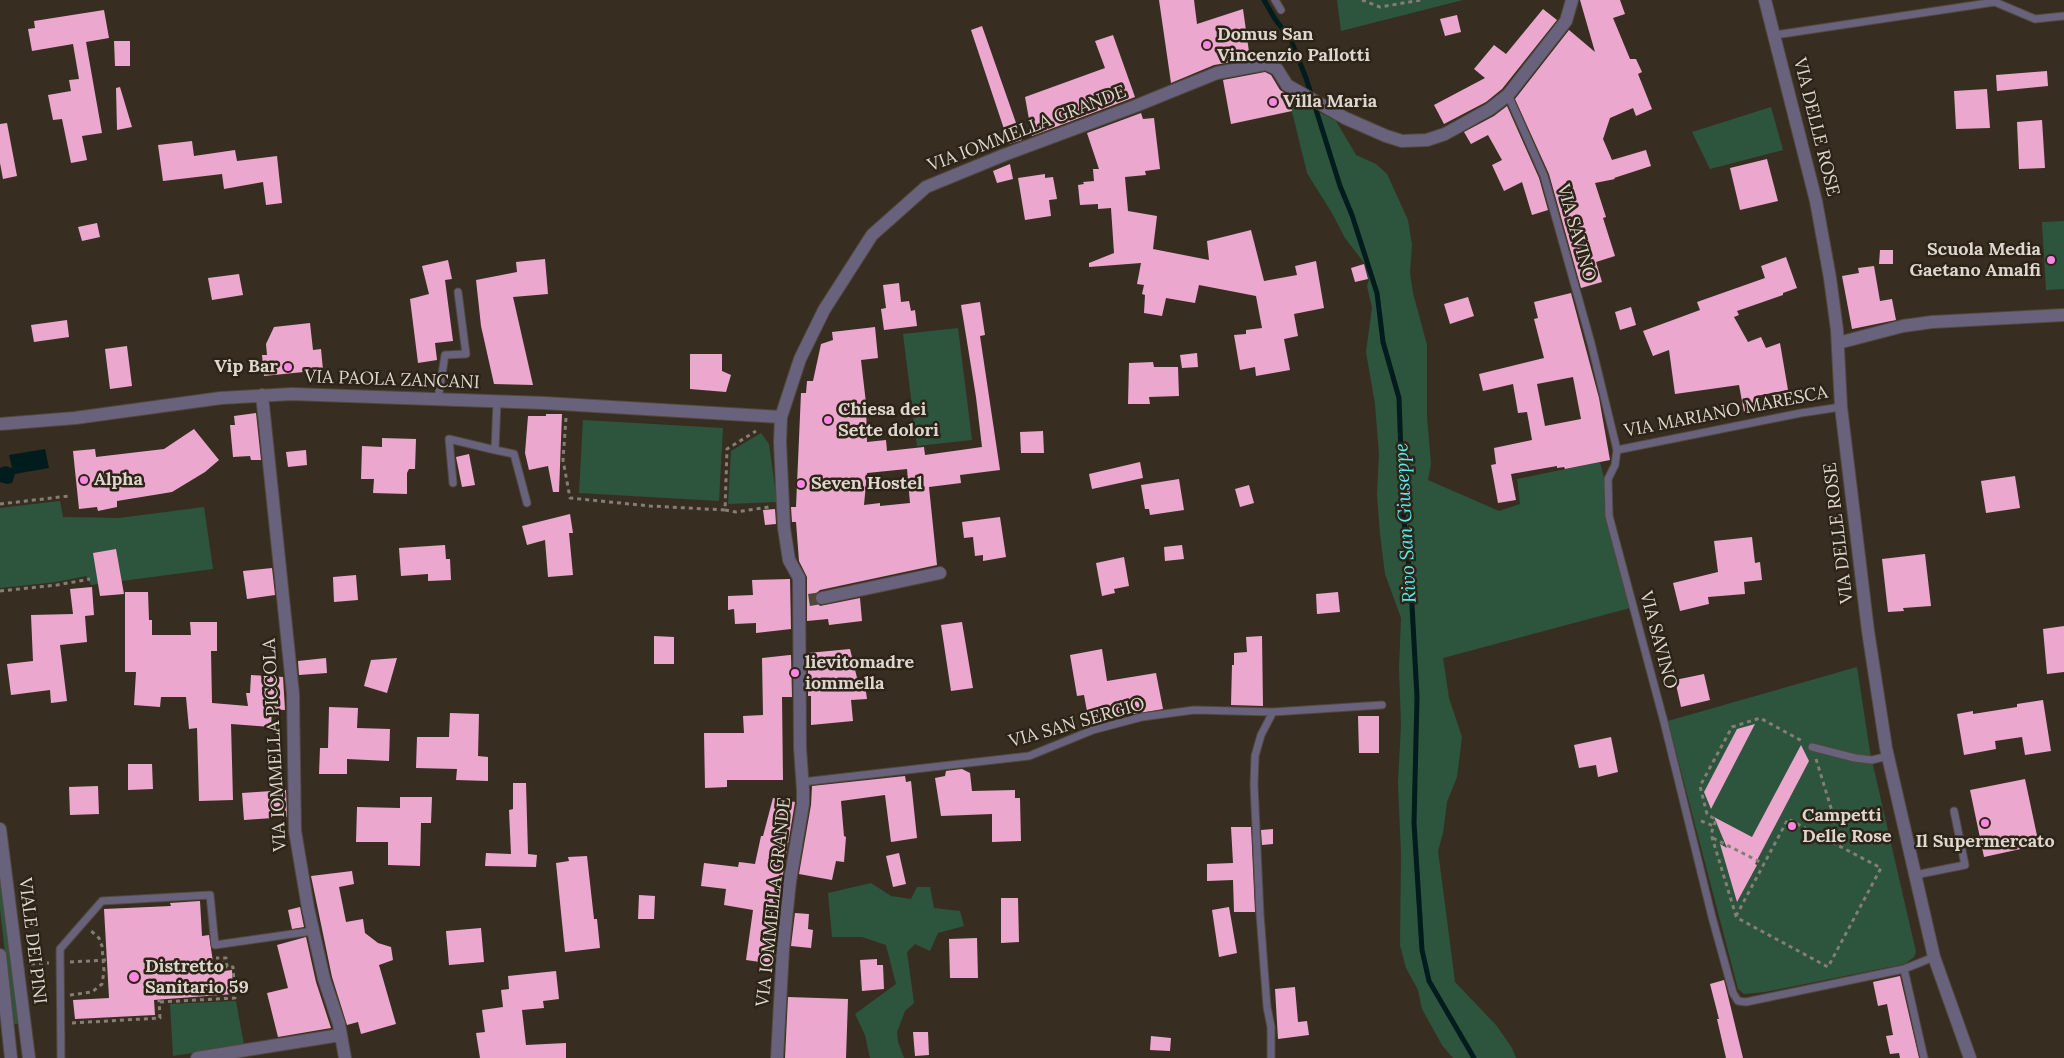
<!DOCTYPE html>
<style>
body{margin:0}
canvas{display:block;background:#372e21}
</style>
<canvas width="2064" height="1058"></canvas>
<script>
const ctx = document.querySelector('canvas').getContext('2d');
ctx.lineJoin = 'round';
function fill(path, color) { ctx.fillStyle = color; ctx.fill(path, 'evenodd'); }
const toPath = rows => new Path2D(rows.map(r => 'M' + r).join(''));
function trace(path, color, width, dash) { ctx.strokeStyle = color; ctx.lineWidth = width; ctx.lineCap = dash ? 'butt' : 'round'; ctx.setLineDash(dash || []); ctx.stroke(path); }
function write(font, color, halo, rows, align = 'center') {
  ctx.font = font + ' Lora,serif'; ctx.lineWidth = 5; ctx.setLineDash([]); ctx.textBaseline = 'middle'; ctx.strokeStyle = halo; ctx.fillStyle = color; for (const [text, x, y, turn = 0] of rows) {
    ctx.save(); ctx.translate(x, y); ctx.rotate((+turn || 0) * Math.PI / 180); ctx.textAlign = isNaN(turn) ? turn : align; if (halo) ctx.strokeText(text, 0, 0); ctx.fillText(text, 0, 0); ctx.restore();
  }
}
const green = toPath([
 [1337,0,1463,0,1341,31],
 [1288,95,1336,121,1356,155,1376,164,1387,174,1408,220,1412,245,1410,273,1413,293,1427,345,1427,417,1431,464,1428,480,1499,511,1520,504,1517,479,1600,462,1604,478,1605,517,1630,608,1443,658,1449,698,1462,737,1457,777,1447,802,1443,833,1438,851,1455,982,1496,1025,1512,1048,1516,1058,1453,1058,1442,1045,1422,1009,1418,990,1406,968,1400,945,1401,854,1398,783,1401,725,1399,669,1401,618,1385,574,1380,534,1377,495,1379,454,1375,404,1366,352,1372,308,1367,286,1369,280,1365,264,1345,238,1332,213,1307,173],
 [1771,107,1783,150,1710,169,1692,132],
 [2064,221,2064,289,2046,290,2042,222],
 [958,328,972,440,917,446,903,334],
 [583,420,723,428,719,501,579,493],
 [761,433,769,444,777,502,728,504,731,451],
 [60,501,63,517,119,518,204,507,213,569,91,585,86,576,56,582,0,588,0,508],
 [1857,667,1870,752,1916,952,1914,957,1905,964,1765,992,1744,994,1738,989,1668,721],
 [0,876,19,1024,13,1024,0,909],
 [871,883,891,896,911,899,917,887,930,887,934,908,960,911,964,926,938,933,930,951,915,944,907,952,914,1003,905,1011,897,1032,898,1042,904,1058,870,1058,865,1035,855,1014,896,984,886,945,862,937,832,937,828,893],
 [236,1001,244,1045,173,1056,170,1004]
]);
const water = toPath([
 [45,449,49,468,15,474,12,483,7,484,0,482,0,468,5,466,12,468,9,455]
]);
const stream = toPath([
 [1264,0,1275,19,1291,40,1306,78,1340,186,1352,215,1377,293,1383,342,1399,398,1403,512,1411,587,1417,697,1414,823,1422,950,1429,981,1474,1058]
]);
const building = toPath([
 [1159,0,1194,0,1197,24,1243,9,1250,59,1214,65,1171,83],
 [1580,0,1620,0,1625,14,1613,18,1630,59,1636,59,1642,72,1638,74,1652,109,1636,116,1633,108,1610,118,1603,139,1612,160,1646,150,1651,166,1614,178,1615,179,1595,183,1606,217,1603,218,1615,256,1596,262,1602,282,1581,288,1549,174,1515,99,1569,30,1595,52],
 [1543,9,1557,20,1502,89,1486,102,1444,124,1434,105,1485,78,1474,69,1494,45,1506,54],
 [104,10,109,38,86,42,102,133,82,136,87,160,71,163,62,119,53,120,48,95,71,91,69,80,79,79,73,44,32,51,28,29,35,28,34,21],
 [1457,15,1461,32,1445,36,1440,19],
 [982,26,1022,140,1009,144,971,30],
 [1113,35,1135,97,1032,136,1025,97,1105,68,1095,41],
 [114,41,130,41,130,66,115,66],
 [2047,71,2048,86,1997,91,1996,75],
 [1265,72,1271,75,1280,90,1288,95,1292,111,1231,124,1223,80],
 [120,87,132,127,117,130,116,88],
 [1987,89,1990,128,1956,129,1954,91],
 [1507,106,1539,178,1548,210,1532,215,1522,182,1504,191,1492,165,1502,160,1488,135,1471,144,1464,132,1494,116],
 [1141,113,1143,119,1154,118,1160,169,1145,171,1146,175,1125,177,1128,211,1157,216,1153,249,1209,260,1207,241,1251,230,1264,281,1297,275,1295,266,1316,261,1324,308,1294,314,1298,336,1284,339,1290,370,1256,376,1255,367,1240,370,1234,335,1246,334,1246,330,1262,328,1256,296,1199,285,1195,303,1166,298,1162,316,1144,313,1145,295,1142,294,1144,285,1137,284,1141,263,1089,267,1089,263,1114,253,1111,208,1098,209,1098,204,1080,205,1078,185,1084,184,1083,182,1094,181,1093,169,1099,169,1087,133],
 [2042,120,2045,168,2019,169,2017,122],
 [7,123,17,176,3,179,0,163,0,124],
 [192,141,194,156,235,150,237,161,277,156,282,203,266,205,263,182,224,189,222,174,163,181,158,145],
 [1767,159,1778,201,1740,210,1730,168],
 [1010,164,1013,179,997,183,993,171],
 [1045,174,1045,178,1053,177,1057,199,1049,200,1051,216,1025,220,1018,178],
 [97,223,100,237,82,241,78,227],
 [1880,250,1893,250,1893,264,1879,264],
 [1786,257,1797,288,1783,293,1783,295,1737,311,1739,315,1734,317,1748,342,1761,337,1766,348,1780,343,1788,390,1756,396,1758,410,1744,412,1739,385,1675,394,1669,350,1653,356,1643,331,1700,310,1697,302,1765,278,1761,266],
 [545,259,548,294,513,297,533,385,494,384,481,326,476,280,517,272,516,262],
 [448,260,452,279,445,280,453,341,435,343,437,360,418,363,410,299,429,294,422,266],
 [1364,264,1368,279,1355,282,1351,268],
 [1874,266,1880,301,1892,299,1896,320,1852,329,1842,276,1859,273,1858,268],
 [239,274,243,295,212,300,208,278],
 [899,283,901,302,909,301,911,311,915,310,917,326,884,330,881,309,886,308,883,285],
 [1571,293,1599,398,1610,460,1565,469,1564,467,1557,468,1557,466,1511,474,1516,500,1498,503,1491,465,1496,464,1494,448,1532,440,1527,412,1518,413,1513,384,1483,391,1479,374,1544,358,1534,319,1538,318,1534,302],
 [1573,377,1581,419,1545,426,1537,384],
 [1468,297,1474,316,1450,324,1444,304],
 [980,302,985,335,980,336,1000,470,960,475,961,483,929,487,937,565,820,590,814,595,814,599,820,606,860,598,862,621,829,625,828,619,807,621,807,577,799,561,796,522,792,522,791,507,796,507,801,393,806,393,807,381,813,381,821,344,833,340,832,332,875,327,878,358,861,360,866,403,867,442,886,440,887,451,924,447,925,455,982,447,976,397,961,305],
 [907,469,910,503,880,506,880,503,864,505,867,473],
 [1631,307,1636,325,1620,330,1615,312],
 [67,320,69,337,34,342,31,325],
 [310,323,313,350,321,349,323,370,264,376,262,355,267,355,266,344,274,327],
 [127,346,132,386,110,389,105,349],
 [1197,353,1198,367,1182,368,1180,355],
 [690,354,722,354,722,371,731,375,726,392,690,389],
 [1153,362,1154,367,1178,367,1179,396,1149,397,1150,404,1128,404,1129,363],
 [256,413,261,460,251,460,250,456,233,457,230,425,235,425,234,416],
 [546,414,562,414,559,492,553,492,548,466,529,470,525,453,528,416,546,416],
 [194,429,219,460,205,472,172,492,117,501,117,507,98,511,97,507,79,509,73,451,95,449,96,457,164,449],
 [1043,431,1044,453,1021,453,1020,432],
 [382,438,416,439,415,469,409,469,407,473,407,494,373,493,374,479,361,479,362,446,382,447],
 [306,450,307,465,288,467,286,452],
 [469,454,475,485,462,487,456,457],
 [1140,462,1143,478,1092,489,1089,474],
 [2015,476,2020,508,1986,513,1981,481],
 [1179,479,1184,510,1150,515,1149,509,1145,509,1141,485],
 [1249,485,1254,503,1240,507,1235,489],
 [775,509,776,524,765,525,763,510],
 [570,514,573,533,569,533,573,575,548,577,545,540,527,545,522,526],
 [1000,517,1006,557,983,561,983,555,975,556,973,537,964,538,962,522],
 [1752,537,1755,563,1760,562,1762,580,1744,582,1745,594,1708,597,1709,604,1680,611,1673,583,1718,572,1714,541],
 [445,545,446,559,450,559,451,580,428,581,428,574,401,576,399,548],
 [1182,545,1184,559,1165,561,1164,547],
 [116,549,124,594,100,596,93,553],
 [1925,554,1931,606,1903,608,1904,611,1888,612,1882,559],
 [1124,557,1129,586,1114,589,1115,593,1102,596,1096,563],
 [272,568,275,595,247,599,243,571],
 [356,575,358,600,334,602,333,577],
 [790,579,791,629,756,633,756,623,735,624,734,609,728,610,728,596,753,595,752,580],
 [92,587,94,615,85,616,87,642,60,645,67,701,51,703,50,690,11,695,7,664,33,661,31,615,73,614,70,589],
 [125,592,148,592,149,620,152,620,152,635,191,635,190,622,217,622,217,651,211,651,212,703,248,706,246,693,250,693,251,675,283,677,285,710,272,709,271,727,231,724,233,800,199,801,197,728,189,729,186,697,161,697,160,707,134,705,136,672,125,672],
 [1338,592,1340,612,1317,614,1316,594],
 [962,622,973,688,951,691,941,625],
 [2064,626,2064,672,2047,674,2043,629],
 [654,636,674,637,674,664,654,664],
 [1262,636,1263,706,1231,705,1232,665,1234,665,1234,653,1247,652,1246,637],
 [850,649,859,686,865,685,867,699,851,700,853,721,811,725,811,696,808,696,808,653],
 [1102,649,1107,681,1156,673,1163,709,1089,722,1084,695,1077,696,1070,655],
 [790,655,791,655,792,697,782,697,783,780,727,780,727,787,705,788,704,733,744,733,743,716,763,715,762,658],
 [326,658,327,673,299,675,298,661],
 [397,658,387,693,364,686,371,660],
 [1704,674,1710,700,1681,707,1675,680],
 [2043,700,2051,751,2025,755,2022,737,1995,741,1996,749,1964,755,1957,714,1973,711,1973,714,2017,707,2017,704],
 [329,707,358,708,357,728,390,729,389,761,347,759,347,774,319,774,320,748,328,748],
 [450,713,479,714,478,756,488,757,488,781,456,780,457,769,416,768,417,737,449,737],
 [1358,716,1379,716,1379,753,1359,753],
 [1755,724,1711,809,1704,792,1737,729],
 [1611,737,1618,772,1598,777,1596,765,1579,768,1574,745],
 [1801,745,1809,761,1755,864,1757,865,1737,902,1720,844,1727,848,1714,817,1752,837],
 [128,764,152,764,153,789,128,790],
 [962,769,970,773,972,791,1015,790,1015,798,1020,798,1021,841,992,842,992,814,941,816,935,778,945,776,946,771],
 [905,776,906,782,911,781,917,838,891,842,885,795,841,801,844,836,846,837,844,862,836,861,832,880,799,874,811,805,812,786],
 [2025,779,2039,845,1984,857,1970,790],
 [513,783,526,783,528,854,537,855,536,867,485,866,486,853,511,854,509,810,513,809],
 [98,786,99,814,70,815,69,787],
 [286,790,287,817,244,820,242,793],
 [400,797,432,797,431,823,421,823,420,866,388,865,388,842,356,842,357,807,400,808],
 [773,798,795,802,782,880,774,964,746,960,753,910,724,905,726,889,701,886,704,863,738,867,739,862,755,864,761,836,763,836],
 [1231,827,1251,827,1255,912,1234,912,1233,880,1207,881,1207,864,1233,863],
 [1273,829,1273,844,1262,845,1261,830],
 [899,853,906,884,893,887,886,856],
 [587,856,594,919,597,919,600,948,565,952,556,863,569,861,568,857],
 [352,871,354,884,339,887,346,922,363,919,365,933,378,943,391,947,393,960,379,965,396,1024,361,1034,358,1022,347,1025,332,977,311,876],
 [639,895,655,896,654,919,638,919],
 [1001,898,1018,898,1019,942,1001,943],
 [200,901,202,936,209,935,213,962,223,961,224,971,232,970,233,994,154,1000,155,1015,75,1019,73,1000,109,998,104,909,171,906,170,903],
 [300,907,304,927,292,929,288,910],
 [1229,907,1237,953,1219,957,1212,910],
 [795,913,809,914,808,929,813,930,811,948,791,946],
 [481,928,484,962,449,965,446,931],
 [306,937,316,982,331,1028,278,1037,267,993,288,988,277,945],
 [977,938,978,978,950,978,949,939],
 [877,959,877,965,883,965,884,989,862,991,860,960],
 [556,971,559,999,543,1001,544,1008,522,1010,526,1045,566,1043,566,1058,480,1058,476,1033,485,1032,482,1010,503,1007,501,990,509,989,508,976],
 [1900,976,1919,1058,1900,1058,1899,1053,1890,1054,1886,1036,1893,1035,1887,1004,1878,1006,1873,982],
 [1724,980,1728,996,1743,1058,1726,1058,1717,1019,1719,1019,1710,984],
 [1295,987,1298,1022,1307,1021,1309,1035,1278,1039,1275,989],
 [788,997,848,999,846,1058,785,1058],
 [913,1032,928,1032,929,1055,915,1056],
 [1151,1036,1171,1038,1170,1051,1150,1050]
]);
const streetTunnel = toPath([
 [809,600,822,598]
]);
const path = toPath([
 [1362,0,1380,7,1421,0],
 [566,418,563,460,570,498,650,506,725,510,727,449,756,431],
 [0,504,69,496],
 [725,510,736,512,769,507],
 [0,591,57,585,90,579],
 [1816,759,1835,821,1826,839],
 [1701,821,1714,826],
 [1713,838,1764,864],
 [1736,916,1788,819,1881,868,1828,967,1741,920,1736,916,1711,834,1716,820,1707,814,1700,786,1732,727,1760,718,1802,741],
 [70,962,107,960],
 [31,964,49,963],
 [70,995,92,992,102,984,104,971,102,946,99,938,90,930],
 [160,1002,235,998,233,967,227,967,226,958,216,958],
 [72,1023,160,1018,159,1000]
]);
const lane = toPath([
 [1275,0,1281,10],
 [1775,35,1995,2,2035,19,2064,16],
 [1508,95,1544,176,1591,343,1617,450,1615,465,1608,479,1609,516,1664,722,1712,917,1733,993,1738,1001,1746,1002,1904,969,1934,957],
 [438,399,445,355,466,354,458,292],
 [497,401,495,450,514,454,527,503],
 [1617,450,1801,413,1841,407],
 [453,483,449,439,495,450],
 [1273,712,1382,705],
 [1812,747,1855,758,1872,760,1888,756],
 [802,782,1029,756,1093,730,1142,717,1194,710,1273,712,1261,735,1255,756,1254,785,1260,914,1267,1007,1271,1027,1271,1058],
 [1915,875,1965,865,1954,811],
 [1904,969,1924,1058],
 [61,1058,60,949,102,901,210,895,215,945,313,931]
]);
const street = toPath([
 [1765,0,1816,201,1830,278,1837,330,1841,407,1868,631,1886,748,1934,957,1970,1058],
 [1838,343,1903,326,1932,322,2064,315],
 [262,395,293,694,295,831,308,908,324,979,339,1024,345,1058],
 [0,424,75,418,221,398,292,394,544,403,781,417],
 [822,598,940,573],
 [0,829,29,1058],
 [0,955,11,1058],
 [197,1058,340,1035],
 [777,1058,783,949,790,881,803,804,803,790,800,748,799,578,789,560,784,528,780,442,781,417,800,359,824,310,872,235,926,187,1004,155,1133,107,1217,73,1266,64,1277,69,1287,85,1345,118,1386,136,1402,141,1427,140,1445,134,1490,109,1508,95,1566,21,1572,0]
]);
const markers = [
 [1207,45,5,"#fd86e2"],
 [1273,102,5,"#fd86e2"],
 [2051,260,5,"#fd86e2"],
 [288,367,5,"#fd86e2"],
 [828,420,5,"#fd86e2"],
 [84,480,5,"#fd86e2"],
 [801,484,5,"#fd86e2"],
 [795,673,5,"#fd86e2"],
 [1985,823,5,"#fd86e2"],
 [1792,826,5,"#fd86e2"],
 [134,977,6,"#fd86e2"]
];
const poiNames = [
 ["Domus San",1217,35],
 ["Vincenzio Pallotti",1217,56],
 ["Villa Maria",1283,102],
 ["Scuola Media",2041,250,"right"],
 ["Gaetano Amalfi",2041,271,"right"],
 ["Vip Bar",278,367,"right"],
 ["Chiesa dei",838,410],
 ["Sette dolori",838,431],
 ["Alpha",94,480],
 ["Seven Hostel",811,484],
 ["lievitomadre",805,663],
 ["iommella",805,684],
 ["Campetti",1802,816],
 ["Delle Rose",1802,837],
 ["Il Supermercato",1985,842,"center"],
 ["Distretto",145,967],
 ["Sanitario 59",145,988]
];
const streetNames = [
 ["VIA DELLE ROSE",1816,127,76],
 ["VIA IOMMELLA GRANDE",1027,129,-21],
 ["VIA SAVINO",1576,233,74],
 ["VIA PAOLA ZANCANI",392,380,2],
 ["VIA MARIANO MARESCA",1726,412,-11],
 ["VIA DELLE ROSE",1839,533,-97],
 ["VIA SAVINO",1658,640,75],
 ["VIA SAN SERGIO",1077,723,-16],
 ["VIA IOMMELLA PICCOLA",275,745,-93],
 ["VIA IOMMELLA GRANDE",774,902,-84],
 ["VIALE DEI PINI",32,941,83]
];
const waterNames = [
 ["Rivo San Giuseppe",1406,523,-93]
];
fill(green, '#2d543d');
fill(water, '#001c1d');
trace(stream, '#001c1d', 5);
fill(building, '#eca7ce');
trace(streetTunnel, '#50473b', 12, [12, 6]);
trace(lane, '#52493d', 9);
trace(street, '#52493d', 14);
trace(path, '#857e73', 3, [4, 4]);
trace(lane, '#68627d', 7);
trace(street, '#68627d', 12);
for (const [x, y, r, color] of markers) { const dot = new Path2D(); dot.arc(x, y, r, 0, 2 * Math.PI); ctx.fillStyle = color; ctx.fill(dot); trace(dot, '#2d2417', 2); }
write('bold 18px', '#ddd7cf', '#2d2417', poiNames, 'left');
write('18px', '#ddd7cf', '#2d2417', streetNames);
write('italic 19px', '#55ecf3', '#2d2417', waterNames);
</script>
